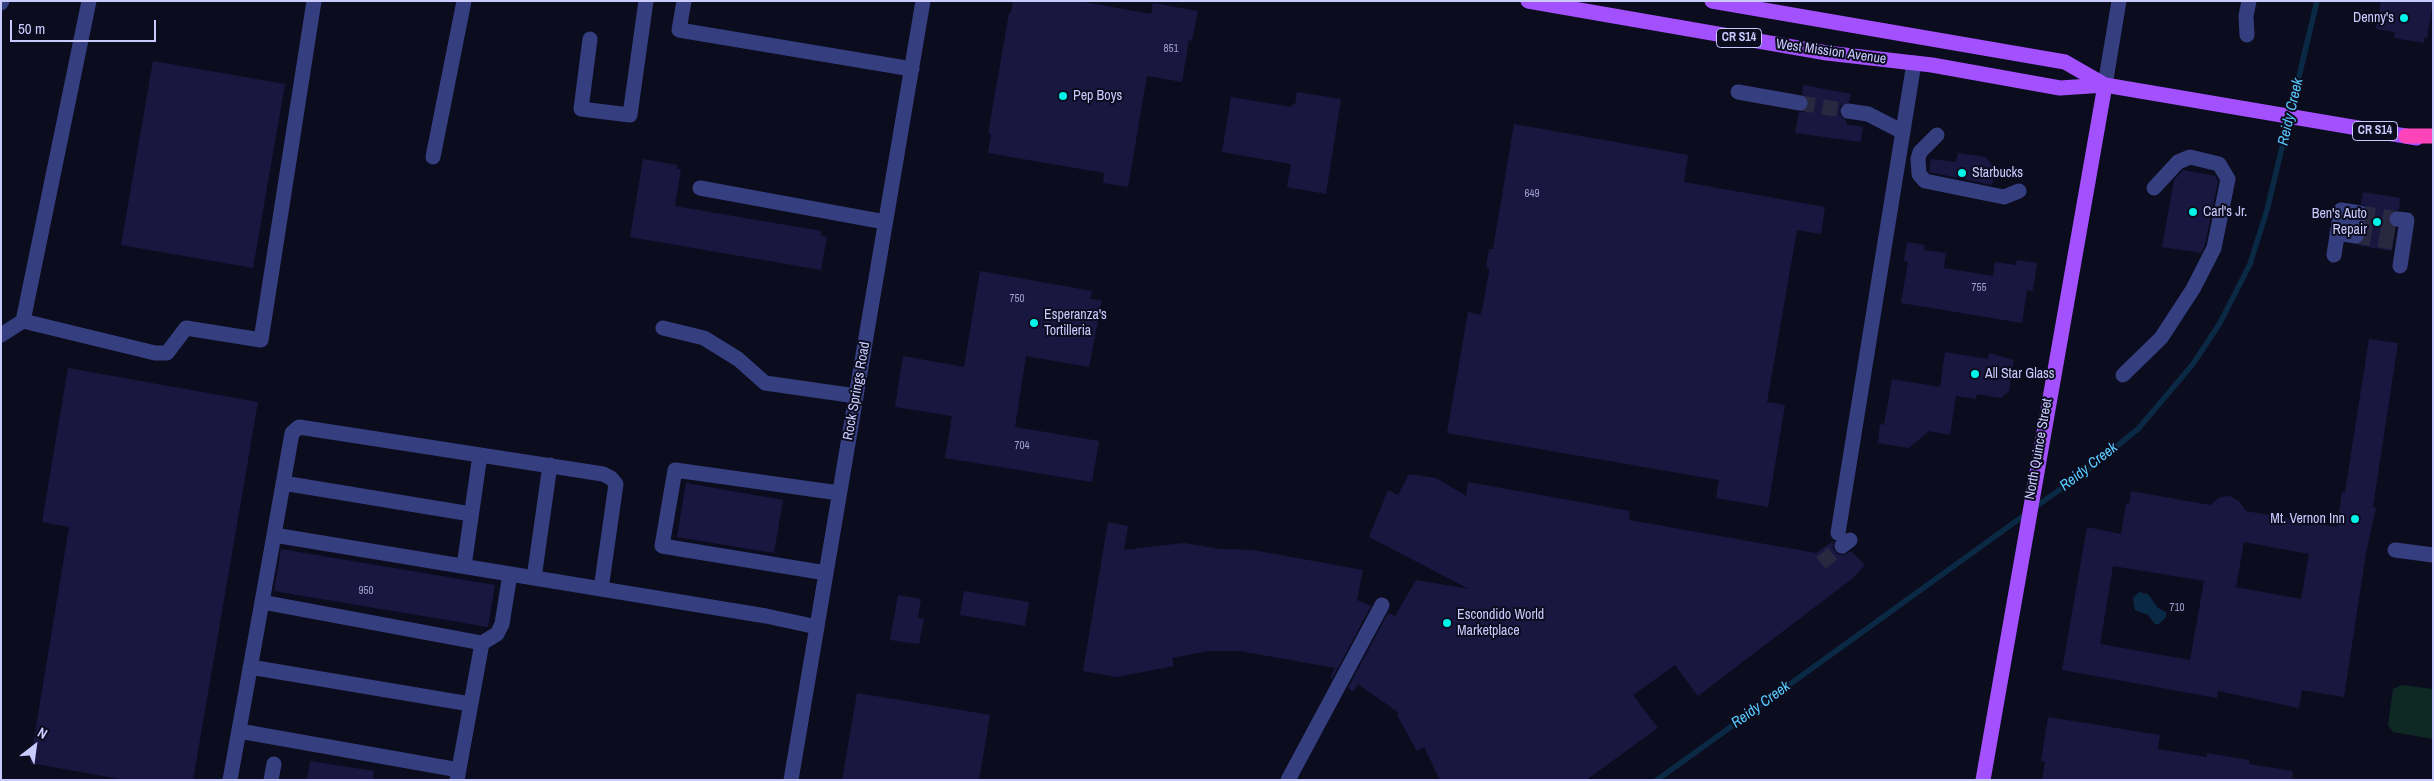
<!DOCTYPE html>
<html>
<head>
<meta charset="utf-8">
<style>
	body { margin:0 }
	#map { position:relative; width:2434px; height:781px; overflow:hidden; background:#0c0c1f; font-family:"Archivo Narrow",sans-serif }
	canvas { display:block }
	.frame { position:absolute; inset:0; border:2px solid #c9cbff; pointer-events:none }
	.north { position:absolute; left:10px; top:721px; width:50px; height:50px; -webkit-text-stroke:4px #0c0c1f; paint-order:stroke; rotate:30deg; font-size:14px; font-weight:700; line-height:20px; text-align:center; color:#c9cbff }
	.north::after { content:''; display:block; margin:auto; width:18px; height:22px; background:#c9cbff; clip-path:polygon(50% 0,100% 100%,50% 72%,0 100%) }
	.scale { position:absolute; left:10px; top:20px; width:146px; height:22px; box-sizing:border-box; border:2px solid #c9cbff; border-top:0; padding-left:6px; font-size:15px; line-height:18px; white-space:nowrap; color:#c9cbff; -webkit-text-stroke:4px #0c0c1f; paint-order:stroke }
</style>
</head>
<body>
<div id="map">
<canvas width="2434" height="781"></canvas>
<div class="frame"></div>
<div class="north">N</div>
<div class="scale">50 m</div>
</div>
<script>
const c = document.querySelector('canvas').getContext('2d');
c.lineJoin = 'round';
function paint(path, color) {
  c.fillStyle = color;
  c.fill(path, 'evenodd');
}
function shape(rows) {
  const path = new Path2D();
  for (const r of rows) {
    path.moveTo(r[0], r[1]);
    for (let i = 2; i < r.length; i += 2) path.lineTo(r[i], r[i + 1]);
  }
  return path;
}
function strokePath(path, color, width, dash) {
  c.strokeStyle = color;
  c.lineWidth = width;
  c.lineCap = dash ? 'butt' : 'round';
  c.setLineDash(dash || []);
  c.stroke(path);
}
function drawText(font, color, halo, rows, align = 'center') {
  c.font = font + ' "Archivo Narrow",sans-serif';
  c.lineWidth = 4;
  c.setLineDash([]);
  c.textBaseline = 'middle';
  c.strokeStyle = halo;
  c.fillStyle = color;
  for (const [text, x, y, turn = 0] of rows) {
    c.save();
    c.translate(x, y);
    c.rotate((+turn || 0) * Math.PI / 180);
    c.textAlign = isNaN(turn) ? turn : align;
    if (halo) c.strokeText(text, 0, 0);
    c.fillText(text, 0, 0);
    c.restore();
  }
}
paint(shape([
	[2402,685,2433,689,2433,739,2393,732,2388,725,2393,689]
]), '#0e2924');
paint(shape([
	[2139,592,2148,594,2158,608,2166,612,2166,617,2159,624,2155,624,2148,615,2135,610,2133,598]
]), '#0a2944');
strokePath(shape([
	[2034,508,2086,471,2138,429,2193,364,2220,323,2250,264,2267,210,2317,1],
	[1657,780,2026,514]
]), '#0a2944', 5.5);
paint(shape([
	[1013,1,1079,1,1151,14,1153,3,1198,11,1192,41,1189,40,1182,82,1147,76,1128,187,1103,183,1104,173,988,153,991,134,988,134,1009,13,1011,13],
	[2381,1,2433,1,2427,38,2424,38,2424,43,2394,38,2395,32,2376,29],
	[153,61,285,84,253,268,121,245],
	[1803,85,1851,94,1849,102,1840,106,1839,114,1846,120,1846,124,1863,127,1861,142,1795,133,1799,112,1804,112,1809,105,1809,99,1802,94],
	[1297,92,1341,99,1326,194,1287,187,1291,164,1222,152,1231,97,1292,107,1292,104,1295,105],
	[1514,124,1688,155,1684,182,1825,207,1821,234,1797,230,1767,402,1785,405,1768,507,1716,498,1719,480,1447,433,1468,312,1481,315,1489,272,1489,268,1486,267,1489,249,1493,249],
	[1958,153,1986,157,1995,169,1992,185,1929,172,1931,159,1956,162],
	[643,159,677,165,677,169,681,169,675,206,821,231,821,236,827,237,821,270,630,237],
	[2183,170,2215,176,2218,181,2205,245,2201,253,2162,247,2174,180],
	[2363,192,2400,198,2399,210,2393,211,2388,218,2389,223,2395,228,2392,251,2357,245,2363,242,2365,238,2364,232,2367,226,2366,220,2369,214,2366,206,2361,204],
	[1907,242,1925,245,1924,250,1946,253,1944,268,1993,276,1995,262,2016,265,2017,260,2037,263,2033,291,2027,290,2022,323,1901,303,1908,262,1904,261],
	[980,271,1092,291,1090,299,1102,300,1089,367,1026,356,1015,427,1099,441,1092,482,945,458,952,416,895,407,903,356,964,367],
	[2369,339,2398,343,2373,507,2376,508,2366,553,2344,697,2302,690,2299,708,2218,691,2217,698,2062,670,2087,527,2121,534,2126,504,2129,504,2131,491,2210,505,2220,497,2230,496,2239,501,2246,511,2337,527,2342,492,2345,492],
	[2244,542,2309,554,2301,599,2236,587],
	[2113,566,2204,581,2190,660,2100,644],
	[1945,352,1988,359,1989,353,2014,360,2009,391,2001,398,1977,394,1976,399,1956,396,1950,435,1929,431,1909,448,1878,443,1880,424,1884,425,1892,379,1940,387],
	[68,368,258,402,193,780,126,780,30,763,69,527,42,522],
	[1409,474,1436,478,1466,496,1468,482,1630,511,1629,520,1816,553,1833,541,1833,548,1838,554,1844,555,1851,551,1865,565,1853,578,1698,696,1675,665,1633,695,1658,728,1586,780,1440,780,1424,747,1417,751,1397,715,1399,713,1358,684,1353,692,1348,688,1388,613,1395,616,1416,580,1469,589,1369,537,1388,490,1398,495],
	[686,483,783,500,774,553,677,537],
	[1108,522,1128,526,1124,550,1184,543,1220,549,1253,550,1363,570,1357,600,1371,606,1332,679,1330,678,1335,668,1240,651,1208,651,1172,658,1174,666,1117,677,1083,671],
	[281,549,495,585,488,627,274,591],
	[964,591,1029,602,1025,626,960,615],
	[898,595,921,599,918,618,924,619,919,644,890,640],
	[857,693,990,715,979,780,842,780],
	[2048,717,2160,735,2158,749,2207,757,2207,753,2249,760,2249,764,2293,771,2292,780,2042,780,2045,762,2041,761],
	[310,761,374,771,373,780,307,780]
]), '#191740');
strokePath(shape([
	[1800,103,1848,111],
	[2360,213,2397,219],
	[2358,225,2395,231],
	[2356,236,2393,242],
	[1821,563,1842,546]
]), '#282941', 15, [15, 8]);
strokePath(shape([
	[684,1,679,30,912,69],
	[1,3,2,1],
	[2247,35,2246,16,2249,1],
	[590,39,581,109,630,115,646,1],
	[2105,85,2119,1],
	[1738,92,1800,103],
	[1848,111,1868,114,1903,132],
	[1937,135,1920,152,1918,159,1919,174,1925,181,2004,197,2019,191],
	[433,157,464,1],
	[700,188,885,222],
	[2397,219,2407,220,2400,266],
	[2339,222,2358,225],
	[2337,233,2356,236],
	[2334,255,2341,210,2360,213],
	[23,321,155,353,167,353,186,328,261,340,314,1],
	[663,328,704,338,738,359,765,383,856,396],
	[1,335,23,321,89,1],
	[2123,375,2161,338,2193,289,2214,248,2228,179,2219,164,2190,157,2178,162,2154,188],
	[283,483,471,514],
	[1838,533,1914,63],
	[274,535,292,433,299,427,603,474,611,478,616,484,601,589],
	[1842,546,1850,540],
	[2395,550,2433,555],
	[464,566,480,455],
	[826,573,662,546,675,470,839,493],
	[510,574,766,616,817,627],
	[534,578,550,465],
	[262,602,482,643],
	[250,667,470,704],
	[239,731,459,770],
	[230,780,274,535,510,574,502,624,497,634,482,643,457,780],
	[271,780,274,764],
	[791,780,923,1],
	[1288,780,1382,605]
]), '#353e7f', 15);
strokePath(shape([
	[1528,1,1827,53,1932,65,2060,88,2105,85,2417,138],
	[1712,1,2065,62,2105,85],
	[1983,780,2105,85]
]), '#a350ff', 15);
strokePath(shape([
	[2406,136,2433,136]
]), '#ff44ba', 15);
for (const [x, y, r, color] of [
	[2404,18,5,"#00f4e8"],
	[1063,96,5,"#00f4e8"],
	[1962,173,5,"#00f4e8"],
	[2193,212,5,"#00f4e8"],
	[2377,222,5,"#00f4e8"],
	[1034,323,5,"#00f4e8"],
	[1975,374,5,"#00f4e8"],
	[2355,519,5,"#00f4e8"],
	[1447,623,5,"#00f4e8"]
]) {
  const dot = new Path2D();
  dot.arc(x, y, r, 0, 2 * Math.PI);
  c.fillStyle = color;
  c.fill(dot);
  strokePath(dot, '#0c0c1f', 2);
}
drawText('11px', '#9d9ecf', null, [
	["851",1171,49],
	["649",1532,194],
	["755",1979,288],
	["750",1017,299],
	["704",1022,446],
	["950",366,591],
	["710",2177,608]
]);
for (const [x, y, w] of [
	[1739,38,45],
	[2375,131,45]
]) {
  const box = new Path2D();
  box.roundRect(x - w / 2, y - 9.5, w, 19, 4);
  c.fillStyle = '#0c0c1f';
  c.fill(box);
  strokePath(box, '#c9cbff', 1);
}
drawText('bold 12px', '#c9cbff', null, [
	["CR S14",1739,38],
	["CR S14",2375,131]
]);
drawText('14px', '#c9cbff', '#0c0c1f', [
	["Denny's",2394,18,"right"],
	["Pep Boys",1073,96],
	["Starbucks",1972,173],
	["Carl's Jr.",2203,212],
	["Ben's Auto",2367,214,"right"],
	["Repair",2367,230,"right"],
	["Esperanza's",1044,315],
	["Tortilleria",1044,331],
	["All Star Glass",1985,374],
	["Mt. Vernon Inn",2345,519,"right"],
	["Escondido World",1457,615],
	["Marketplace",1457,631]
], 'left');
drawText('14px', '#c9cbff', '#0c0c1f', [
	["West Mission Avenue",1831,52,8],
	["Rock Springs Road",857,391,-80],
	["North Quince Street",2039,449,-80]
]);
drawText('italic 15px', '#57cbff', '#0c0c1f', [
	["Reidy Creek",2291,112,-77],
	["Reidy Creek",2089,467,-38],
	["Reidy Creek",1761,705,-36]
]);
</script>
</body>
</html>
